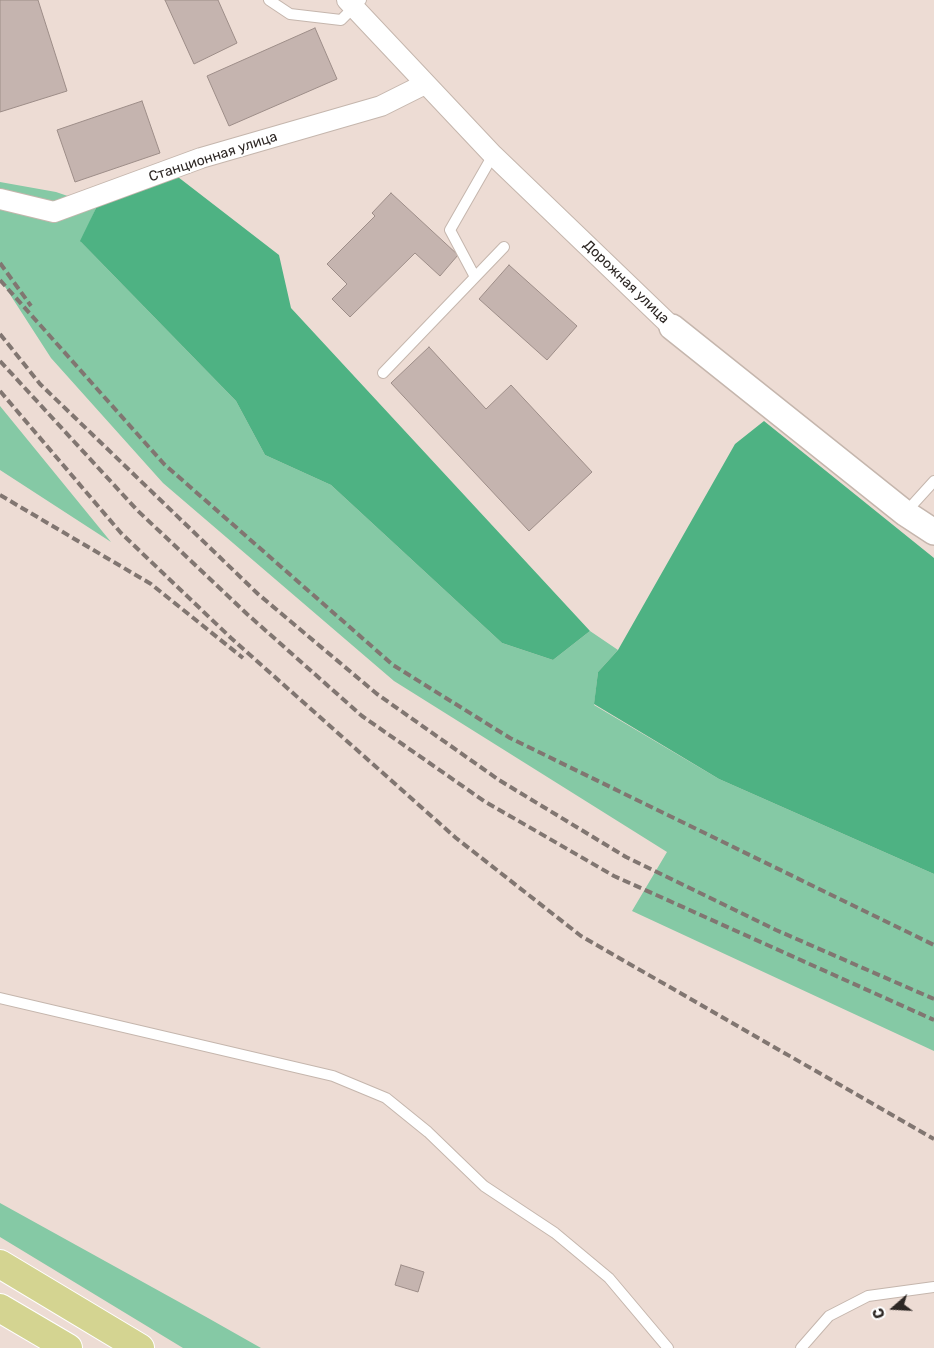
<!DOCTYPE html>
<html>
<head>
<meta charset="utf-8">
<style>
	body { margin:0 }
	#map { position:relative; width:934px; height:1348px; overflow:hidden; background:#eddcd4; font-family:Rubik,sans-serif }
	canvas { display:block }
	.north { position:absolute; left:869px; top:1283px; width:50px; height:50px; -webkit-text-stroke:4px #fff; paint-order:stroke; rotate:251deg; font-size:14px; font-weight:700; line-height:20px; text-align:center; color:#2d2724 }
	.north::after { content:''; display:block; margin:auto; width:18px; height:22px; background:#2d2724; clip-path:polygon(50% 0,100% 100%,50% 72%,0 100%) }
</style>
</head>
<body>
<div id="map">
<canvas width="934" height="1348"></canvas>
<div class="north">С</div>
</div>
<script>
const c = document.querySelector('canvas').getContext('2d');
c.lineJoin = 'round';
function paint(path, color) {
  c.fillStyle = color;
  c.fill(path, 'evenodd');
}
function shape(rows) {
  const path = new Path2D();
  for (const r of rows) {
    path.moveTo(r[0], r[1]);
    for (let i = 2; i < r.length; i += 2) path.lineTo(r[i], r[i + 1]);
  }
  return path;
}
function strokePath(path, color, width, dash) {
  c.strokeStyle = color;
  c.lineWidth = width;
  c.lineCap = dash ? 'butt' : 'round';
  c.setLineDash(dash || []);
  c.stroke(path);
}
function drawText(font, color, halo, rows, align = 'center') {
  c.font = font + ' Rubik,sans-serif';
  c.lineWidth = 4;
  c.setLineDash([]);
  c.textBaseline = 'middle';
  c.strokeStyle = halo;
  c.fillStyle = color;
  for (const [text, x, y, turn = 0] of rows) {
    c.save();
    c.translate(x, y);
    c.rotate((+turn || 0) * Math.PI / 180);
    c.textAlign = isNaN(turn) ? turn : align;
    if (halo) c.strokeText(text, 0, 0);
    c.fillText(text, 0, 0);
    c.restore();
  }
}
paint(shape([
	[0,182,56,192,97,206,81,242,236,401,265,455,331,485,502,643,553,660,590,631,618,650,598,672,594,705,719,779,934,874,934,1051,632,911,667,852,394,681,163,483,51,358,0,279],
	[0,406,111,542,0,470],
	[0,1203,208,1318,261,1348,183,1348,0,1237]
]), '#85c9a5');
paint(shape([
	[178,177,279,255,291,308,590,631,553,660,502,643,331,485,265,455,236,401,80,241,97,206],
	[764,421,934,558,934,874,719,779,594,704,598,672,618,650,735,444]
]), '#4eb283');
const building = shape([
	[0,0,38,0,67,91,0,112,0,0],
	[165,0,218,0,237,43,194,64,165,0],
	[315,28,337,79,229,126,207,76,315,28],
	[142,101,160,153,75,182,57,130,142,101],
	[391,193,458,255,440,276,415,253,350,317,332,299,347,284,327,264,375,216,372,213,391,193],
	[509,265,577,326,547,360,479,299,509,265],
	[429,347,486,409,511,385,592,472,529,531,391,383,429,347],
	[401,1265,424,1272,418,1292,395,1285,401,1265]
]);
paint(building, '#c5b4af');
strokePath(building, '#9d8d88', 1);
const service = shape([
	[269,0,290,14,341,20,361,0],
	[475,277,450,230,493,155],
	[383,373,504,247],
	[905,513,934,481],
	[0,998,333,1076,386,1098,428,1132,484,1186,555,1233,609,1278,668,1348],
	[801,1348,829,1316,868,1296,934,1287]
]);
const minor = shape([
	[347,0,493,155,672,327],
	[0,199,54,212,201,158,381,106,425,84]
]);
const tertiary = shape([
	[672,327,905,513,934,532]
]);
const primary = shape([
	[0,1264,140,1348],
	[0,1308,68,1348]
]);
strokePath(service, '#c5b6ad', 12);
strokePath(minor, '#c5b6ad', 22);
strokePath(tertiary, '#c5b6ad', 28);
strokePath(primary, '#fff', 30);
strokePath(service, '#fff', 10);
strokePath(minor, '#fff', 20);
strokePath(tertiary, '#fff', 25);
strokePath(primary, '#d4d491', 28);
strokePath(shape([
	[0,263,31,306],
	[0,280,164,464,393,665,510,738,934,945],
	[0,334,40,384,258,594,377,694,499,780,626,857,776,930,934,999],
	[0,361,137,510,247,614,362,716,484,801,614,876,934,1020],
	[0,391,121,533,231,638,456,838,581,936,934,1139],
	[0,495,151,584,243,658]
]), '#817671', 4, [8, 4]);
drawText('14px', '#2d2724', '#fff', [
	["Станционная улица",213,157,-18],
	["Дорожная улица",626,282,44]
]);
</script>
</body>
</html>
